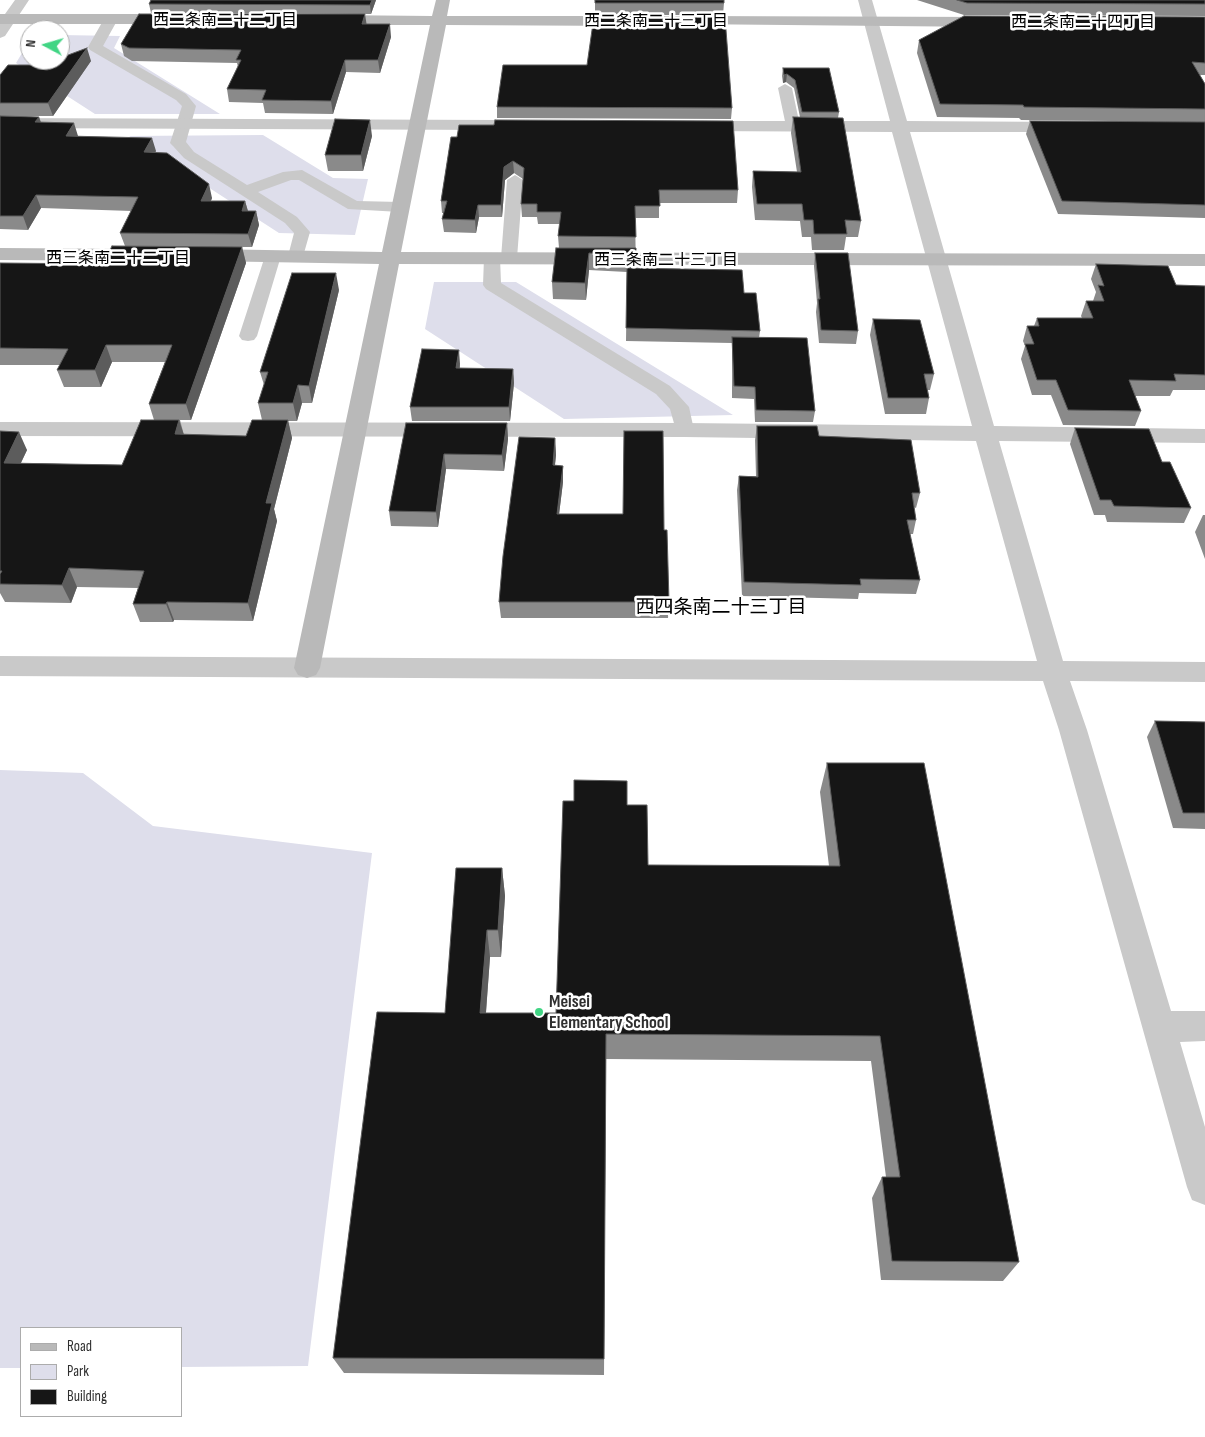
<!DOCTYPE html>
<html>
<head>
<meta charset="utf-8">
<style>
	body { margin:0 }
	#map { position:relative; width:1205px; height:1437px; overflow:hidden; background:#fff; font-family:"Sofia Sans Condensed",sans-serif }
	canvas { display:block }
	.legend { position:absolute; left:20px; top:1327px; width:162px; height:90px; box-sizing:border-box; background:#fff; border:1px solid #acacac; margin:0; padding:6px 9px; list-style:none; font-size:15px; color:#2f2f2f }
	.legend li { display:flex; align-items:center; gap:10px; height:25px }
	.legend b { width:25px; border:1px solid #acacac }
	.north { position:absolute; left:20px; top:20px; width:50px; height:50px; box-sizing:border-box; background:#fff; border:1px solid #acacac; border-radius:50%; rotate:276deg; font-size:14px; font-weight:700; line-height:20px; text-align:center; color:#2f2f2f }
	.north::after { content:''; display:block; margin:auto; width:18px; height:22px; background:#41d584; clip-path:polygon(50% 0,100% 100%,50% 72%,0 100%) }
</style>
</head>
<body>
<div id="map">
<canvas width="1205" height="1437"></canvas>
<ul class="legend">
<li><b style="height:6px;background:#b9b9b9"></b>Road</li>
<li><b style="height:14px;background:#dedeeb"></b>Park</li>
<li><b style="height:14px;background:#161616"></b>Building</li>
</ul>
<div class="north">N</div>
</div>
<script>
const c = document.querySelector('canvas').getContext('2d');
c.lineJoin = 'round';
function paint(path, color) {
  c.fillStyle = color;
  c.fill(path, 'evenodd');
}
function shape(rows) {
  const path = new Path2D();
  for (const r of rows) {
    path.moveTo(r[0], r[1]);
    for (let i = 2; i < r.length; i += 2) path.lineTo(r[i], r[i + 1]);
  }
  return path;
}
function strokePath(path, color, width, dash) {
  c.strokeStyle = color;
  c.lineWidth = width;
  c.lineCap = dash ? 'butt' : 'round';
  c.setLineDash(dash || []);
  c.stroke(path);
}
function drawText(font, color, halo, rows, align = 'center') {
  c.font = font + ' "Sofia Sans Condensed","Noto Sans JP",sans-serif';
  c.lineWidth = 5;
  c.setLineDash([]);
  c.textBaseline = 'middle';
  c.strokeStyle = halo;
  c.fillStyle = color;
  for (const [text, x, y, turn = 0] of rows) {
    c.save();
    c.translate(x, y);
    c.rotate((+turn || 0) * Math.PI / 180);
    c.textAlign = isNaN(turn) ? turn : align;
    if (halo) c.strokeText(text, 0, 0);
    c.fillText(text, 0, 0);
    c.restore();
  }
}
paint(shape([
	[60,35,120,36,114,48,220,114,95,114,16,63,30,40,30,60,60,60],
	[263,135,333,178,368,179,355,235,279,233,129,136],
	[434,282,516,282,733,415,564,419,425,329],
	[0,770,83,773,153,826,372,853,308,1366,181,1367,181,1328,21,1328,21,1368,0,1368]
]), '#dedeeb');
paint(shape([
	[111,15,118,19,103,46,186,94,196,106,186,142,194,152,247,185,283,172,302,170,357,201,400,202,408,207,400,212,348,209,299,180,291,180,258,192,297,217,310,232,302,260,290,260,288,256,294,233,285,223,184,158,173,146,170,143,182,106,176,100,90,50,88,47,104,19,111,15],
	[785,84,792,88,800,126,793,130,786,126,778,88,785,84],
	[515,175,523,180,517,258,515,262,509,263,503,262,501,258,507,180,515,175],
	[273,251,279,252,281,256,257,336,254,340,248,341,242,340,239,336,265,256,267,252,273,251],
	[492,253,498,254,500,258,501,283,670,386,689,407,694,430,691,434,684,436,677,434,670,409,656,394,486,289,483,285,484,258,486,254,492,253]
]), '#c9c9c9');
paint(shape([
	[15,0,29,0,5,36,0,38,0,21,15,0],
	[858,0,872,0,907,121,1066,122,1072,123,1075,127,1072,131,1066,132,910,132,994,426,1205,429,1205,443,999,441,1063,661,1205,662,1205,682,1070,681,1087,730,1171,1011,1205,1011,1205,1041,1180,1042,1205,1127,1205,1205,1192,1200,1187,1187,1059,730,1043,681,0,676,0,656,1037,661,976,441,684,437,0,436,0,422,684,423,972,426,892,132,696,131,690,130,687,126,690,122,696,121,890,121,858,0],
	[0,118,496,120,502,121,505,125,502,129,496,130,0,128,0,118]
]), '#c9c9c9');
paint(shape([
	[436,0,450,0,447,16,631,16,639,21,631,26,446,25,401,252,1205,254,1205,266,399,264,320,668,316,675,307,678,298,675,294,668,379,264,207,261,200,259,197,255,200,251,207,249,382,252,430,25,329,25,321,20,329,15,432,16,436,0],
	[0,14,174,14,182,19,174,24,0,24,0,14],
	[689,16,991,17,999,22,991,27,684,24,681,21,689,16],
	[0,248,144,249,151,251,154,255,151,259,144,261,0,260,0,248]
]), '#b9b9b9');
paint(shape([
	[376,0,371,14,151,13,149,4],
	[595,0,724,3,723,15,595,15],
	[917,0,1205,0,1205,16,964,15],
	[1205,17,1205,75,1200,75,1205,84,1205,122,1021,120,1019,118,937,117,917,53,919,40],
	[366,24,391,37,380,73,346,72,333,114,265,113,263,103,229,102,227,89,238,67,237,63,132,61,124,56,121,44],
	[91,61,53,116,0,116,0,75,42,65],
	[783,68,839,112,838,118,861,221,858,237,846,237,844,250,812,250,811,237,802,237,800,221,755,220,752,187,753,171,797,172,791,133,793,117,800,117,794,88,786,82,783,83,782,76],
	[497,107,732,108,731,119,497,118],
	[0,116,39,117,41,122,78,136,156,151,155,152,212,198,211,201,245,201,248,211,256,211,259,225,252,247,242,247,246,263,191,420,180,420,184,435,246,436,262,420,258,403,264,385,260,372,339,290,312,403,302,403,297,421,288,421,292,438,274,509,277,521,253,621,174,620,173,622,140,622,133,604,138,588,77,587,71,603,5,602,0,593,0,431,27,450,21,463,122,465,154,420,149,404,165,362,112,362,101,387,64,387,57,370,60,365,0,365,0,263,103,264,125,246,120,233,132,211,41,208,28,230,0,229],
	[1030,121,1205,122,1205,218,1058,214,1026,134],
	[372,136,363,171,328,171,325,155],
	[451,137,738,190,737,203,659,203,659,218,635,218,636,268,744,293,760,331,759,338,815,411,813,422,755,422,754,399,732,398,732,343,626,341,627,272,589,270,586,300,553,299,552,282,559,248,558,236,560,224,538,224,537,217,522,217,521,204,523,179,514,173,505,180,502,217,479,217,476,233,444,232,442,219,444,213,442,213,441,201],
	[815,253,858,331,856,344,819,343,816,312,817,303,814,266],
	[1096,264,1176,285,1205,286,1205,390,1173,390,1170,396,1135,396,1141,411,1135,426,1063,425,1051,395,1032,395,1021,359,1025,346,1023,341,1027,326,1034,326,1037,318,1082,318,1081,316,1086,301,1093,301,1096,292,1091,279],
	[873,319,934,374,930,390,928,390,929,398,926,414,885,414,870,335],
	[460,364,460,368,513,369,514,383,510,421,412,421,410,407],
	[406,423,507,423,508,439,504,471,446,469,438,527,391,526,389,511],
	[757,426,819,436,920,493,916,508,914,507,916,520,913,534,910,534,920,580,916,594,859,593,858,599,742,596,737,490,739,476,756,476,755,440],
	[1075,428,1162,462,1191,508,1184,523,1107,522,1105,515,1094,515,1070,444],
	[555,438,556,455,555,465,563,466,563,482,559,514,664,530,669,602,668,618,501,618,499,602],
	[1203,515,1205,515,1205,559,1195,532],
	[1155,721,1205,722,1205,829,1173,828,1147,737],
	[827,763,1019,1262,1003,1281,881,1280,872,1198,882,1177,886,1177,871,1061,606,1059,604,1375,344,1373,333,1358,445,1013,502,868,505,896,501,957,490,957,486,1013,556,1013,627,805,648,865,829,866,820,792]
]), '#8a8a8a');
paint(shape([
	[372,0,376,0,371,14,370,5],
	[365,14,367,27,362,24],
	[390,24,391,37,380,73,378,60],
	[87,48,91,61,53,116,48,103],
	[345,60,346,72,333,114,331,101],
	[787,74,786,82,783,83,784,75],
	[39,117,43,130,35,122],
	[370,120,372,136,363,171,361,155],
	[74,123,78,136,66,136],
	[152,138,156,151,148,165,144,152],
	[513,161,514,173,505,180,502,217,501,205,504,167],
	[209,184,212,198,205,214,201,201],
	[36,195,41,208,28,230,23,216],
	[245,201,249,215,242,211],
	[478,205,479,217,476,233,475,220],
	[256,211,259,225,252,247,248,234],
	[242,247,246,263,191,420,186,404],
	[589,253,589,270,586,300,585,283],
	[336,273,339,290,312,403,309,386],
	[106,345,112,362,101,387,95,370],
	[459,350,460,364,457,382,456,368],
	[513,369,514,383,510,421,509,407],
	[298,385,302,403,297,421,293,403],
	[179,420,185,438,175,434],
	[288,420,292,438,274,509,277,521,253,621,248,603,266,503],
	[507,423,508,439,504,471,502,455],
	[19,432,27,450,12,481,4,463],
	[555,438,556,455,553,482,553,465],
	[444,454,446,469,438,527,436,512],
	[563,466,563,482,557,531,557,514],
	[69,568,77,587,71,603,62,585],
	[167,602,174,620,173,622,166,604],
	[502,868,505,896,501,957,498,930],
	[487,930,490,957,484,1038,480,1013]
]), '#5c5c5c');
const building = shape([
	[151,0,372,0,370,5,149,4,151,0],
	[595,0,724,0,724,3,595,3,595,0],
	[957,0,1205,0,1205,4,967,3,957,0],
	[139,14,365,14,362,24,390,24,378,60,345,60,331,101,262,100,266,90,227,89,241,60,236,60,241,50,129,48,121,44,139,14],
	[594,16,725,17,732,108,497,107,503,65,587,65,594,16],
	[964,16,1205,17,1205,63,1192,62,1205,84,1205,109,1024,107,1023,105,940,104,919,40,964,16],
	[87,48,48,103,0,103,0,75,8,65,42,65,55,60,60,60,60,58,87,48],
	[783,68,829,68,839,112,802,112,795,80,787,74,784,75,783,68],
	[0,116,39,117,35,122,74,123,66,136,152,138,144,152,167,153,209,184,201,201,245,201,242,211,256,211,248,234,120,233,138,197,36,195,23,216,0,216,0,116],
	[793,117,843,118,861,221,845,220,847,234,814,234,813,220,804,220,802,204,757,204,753,171,801,172,793,117],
	[335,119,370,120,361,155,325,155,335,119],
	[495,120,733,121,738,190,659,190,660,206,635,206,636,237,558,236,561,212,537,212,537,204,521,204,524,168,513,161,504,167,501,205,478,205,475,220,442,219,447,201,441,201,451,137,457,137,459,125,494,125,495,120],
	[1030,121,1205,122,1205,205,1062,201,1030,121],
	[112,246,242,247,186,404,149,404,172,345,106,345,95,370,57,370,68,349,0,348,0,263,103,264,112,246],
	[556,248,636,248,636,256,589,253,585,283,552,282,556,248],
	[815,253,848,253,858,331,821,330,818,299,820,299,815,253],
	[1096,264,1168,266,1176,285,1205,286,1205,375,1174,374,1176,381,1129,380,1141,411,1068,410,1056,380,1037,380,1025,344,1034,344,1027,326,1039,326,1037,318,1093,318,1086,301,1104,301,1098,285,1104,286,1096,264],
	[627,268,742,270,744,293,756,293,760,331,626,328,627,268],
	[292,273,336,273,309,386,298,385,293,403,258,403,268,372,260,372,292,273],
	[873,319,920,320,934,374,924,374,929,398,888,398,873,319],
	[732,337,807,338,815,411,756,410,755,387,734,386,732,337],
	[422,349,459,350,456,368,513,369,509,407,410,407,422,349],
	[141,420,179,420,175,434,246,436,252,420,288,420,266,503,272,503,248,603,167,602,166,604,133,604,144,571,69,568,62,585,0,584,0,574,2,571,0,571,0,431,19,432,4,463,122,465,141,420],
	[406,423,507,423,502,455,444,454,436,512,389,511,406,423],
	[757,426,817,426,819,436,911,440,920,493,912,493,916,520,907,520,920,580,860,579,861,585,744,582,739,476,758,477,757,426],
	[1075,428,1149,429,1162,462,1170,462,1191,508,1114,506,1111,500,1100,500,1075,428],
	[624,431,663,431,664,530,667,530,669,602,499,602,503,556,519,437,555,438,553,465,563,466,557,514,623,514,624,431],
	[1155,721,1205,722,1205,813,1183,813,1155,721],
	[827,763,924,763,1019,1262,892,1261,882,1177,900,1177,880,1036,606,1034,604,1359,333,1358,377,1012,445,1013,456,868,502,868,498,930,487,930,480,1013,556,1013,563,801,574,801,574,780,627,781,627,805,647,805,648,865,840,866,827,763]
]);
paint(building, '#161616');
strokePath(building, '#5c5c5c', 1);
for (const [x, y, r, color] of [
	[539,1012,5,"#41d584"]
]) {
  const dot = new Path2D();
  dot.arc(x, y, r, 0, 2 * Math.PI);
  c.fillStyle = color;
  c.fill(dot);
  strokePath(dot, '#fff', 2);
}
drawText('16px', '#000', '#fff', [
	["西二条南二十二丁目",225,21],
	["西二条南二十三丁目",656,22],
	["西二条南二十四丁目",1083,23],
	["西三条南二十二丁目",118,259],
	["西三条南二十三丁目",666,261]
]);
drawText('bold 18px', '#2f2f2f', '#fff', [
	["Meisei",549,1002],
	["Elementary School",549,1023]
], 'left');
drawText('19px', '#000', '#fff', [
	["西四条南二十三丁目",721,608]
]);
</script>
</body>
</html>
